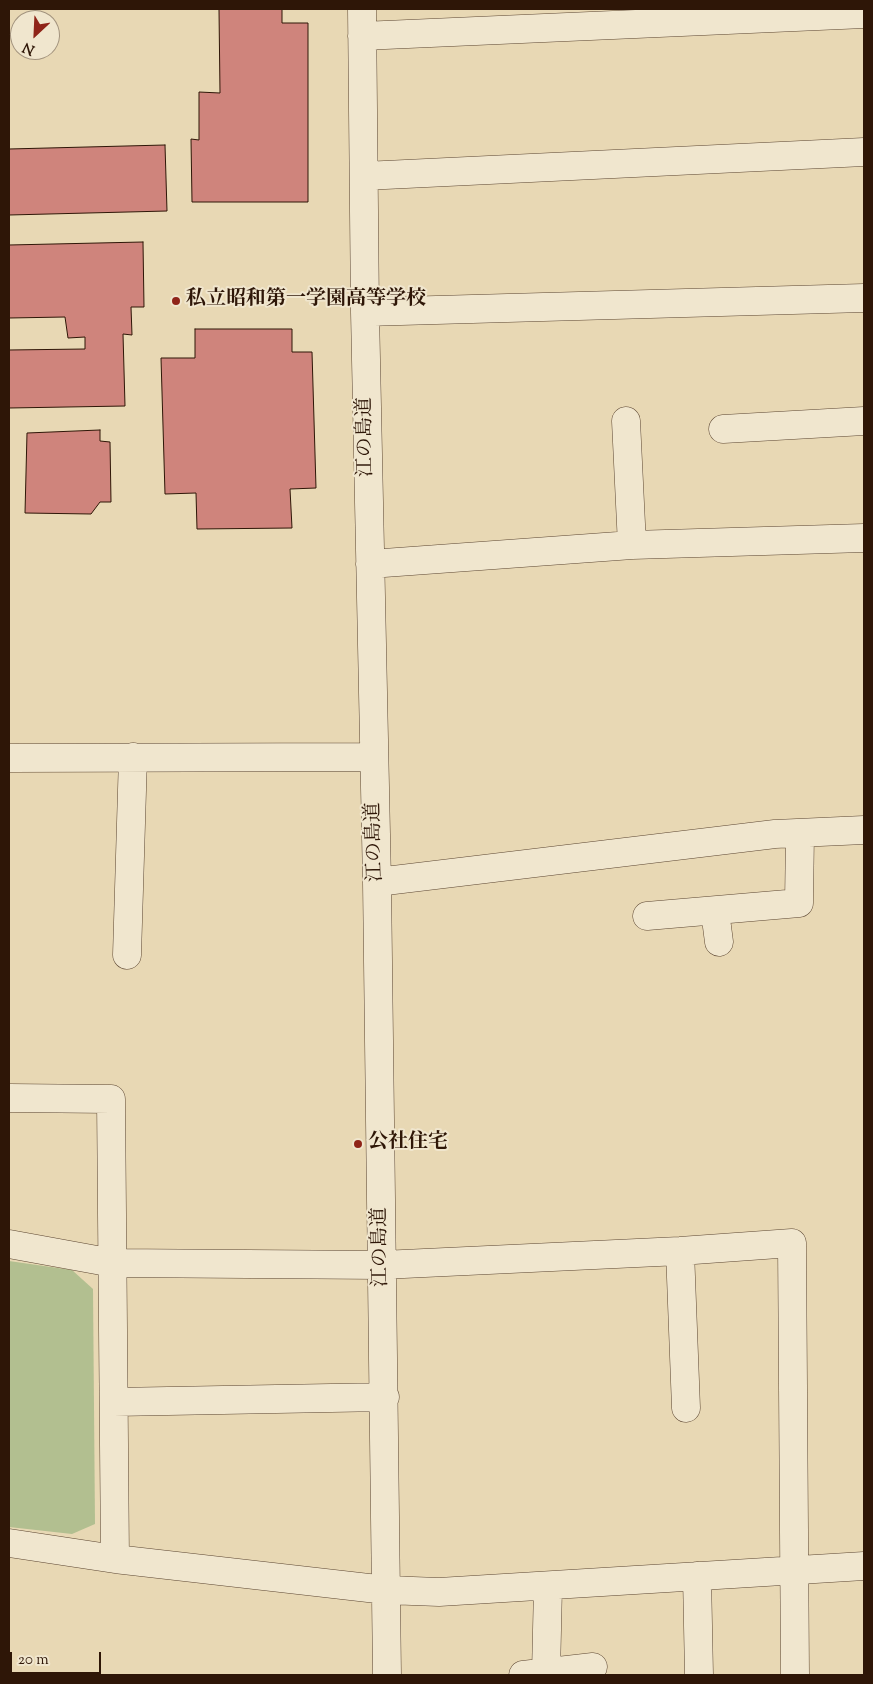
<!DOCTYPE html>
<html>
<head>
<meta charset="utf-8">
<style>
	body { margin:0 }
	#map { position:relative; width:873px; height:1684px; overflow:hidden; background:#e8d8b4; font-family:"Sorts Mill Goudy",serif }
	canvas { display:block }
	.frame { position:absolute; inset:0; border:10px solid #2e1607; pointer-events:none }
	.north { position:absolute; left:10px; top:10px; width:50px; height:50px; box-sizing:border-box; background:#f0e6ce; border:1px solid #a2937e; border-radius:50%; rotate:205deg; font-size:14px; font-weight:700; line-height:20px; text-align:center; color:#2e1607 }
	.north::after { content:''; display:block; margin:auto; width:18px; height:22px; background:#8f2418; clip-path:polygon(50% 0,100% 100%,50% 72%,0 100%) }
	.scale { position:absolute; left:10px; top:1652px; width:91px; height:22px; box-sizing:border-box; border:2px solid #2e1607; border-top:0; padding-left:6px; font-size:15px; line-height:18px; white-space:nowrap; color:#2e1607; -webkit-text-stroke:4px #f0e6ce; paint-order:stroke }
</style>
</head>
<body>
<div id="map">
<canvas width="873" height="1684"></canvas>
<div class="frame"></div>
<div class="north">N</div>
<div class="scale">20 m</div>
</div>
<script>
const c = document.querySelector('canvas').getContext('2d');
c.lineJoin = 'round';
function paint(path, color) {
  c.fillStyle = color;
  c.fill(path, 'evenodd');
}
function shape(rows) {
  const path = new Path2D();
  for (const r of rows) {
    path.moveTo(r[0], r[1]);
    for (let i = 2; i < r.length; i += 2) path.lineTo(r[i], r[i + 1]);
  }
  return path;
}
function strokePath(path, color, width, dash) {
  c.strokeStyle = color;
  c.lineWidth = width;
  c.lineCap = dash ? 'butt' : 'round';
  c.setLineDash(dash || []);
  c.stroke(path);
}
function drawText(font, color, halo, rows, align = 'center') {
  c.font = font + ' "Sorts Mill Goudy","Noto Serif JP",serif';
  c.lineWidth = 4;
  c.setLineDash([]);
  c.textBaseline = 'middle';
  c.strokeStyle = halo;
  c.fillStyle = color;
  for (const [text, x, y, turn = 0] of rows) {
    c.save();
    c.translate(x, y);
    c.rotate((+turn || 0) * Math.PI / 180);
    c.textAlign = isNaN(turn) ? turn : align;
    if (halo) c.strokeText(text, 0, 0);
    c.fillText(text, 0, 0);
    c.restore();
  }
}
paint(shape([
	[9,1261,72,1270,93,1289,95,1524,72,1534,9,1527]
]), '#b2bf90');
const building = shape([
	[219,9,282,9,282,23,308,23,308,202,192,202,191,139,199,140,199,92,220,93,219,9],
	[165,145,167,211,9,215,9,149,165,145],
	[143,242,144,307,131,307,132,335,123,334,125,406,9,408,9,350,85,349,85,337,68,338,65,317,9,318,9,245,143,242],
	[195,329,292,329,292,352,312,352,316,488,290,489,292,528,197,529,196,493,165,494,161,358,195,358,195,329],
	[100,430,100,441,110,442,111,502,100,502,91,514,25,513,27,433,100,430]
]);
paint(building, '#cf847c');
strokePath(building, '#2e1607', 1);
const minor = shape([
	[362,9,365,312,377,882,387,1675],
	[362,36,864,14],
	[364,176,864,152],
	[365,312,864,298],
	[626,421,632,545],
	[723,429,864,421],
	[370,564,632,545,864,538],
	[9,758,373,757],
	[377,882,775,834,864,830],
	[715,911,719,942],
	[647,916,799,903,800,833],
	[127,955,133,757],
	[9,1098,111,1099,115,1559],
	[9,1244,113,1263,382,1265,680,1251,792,1243,795,1675],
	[680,1251,686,1408],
	[114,1402,385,1397],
	[9,1543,115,1559,386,1590,439,1592,864,1566],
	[697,1576,699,1675],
	[546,1673,548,1587],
	[523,1675,593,1667]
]);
strokePath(minor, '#5c4632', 29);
strokePath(minor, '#f0e6ce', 28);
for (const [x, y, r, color] of [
	[176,301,5,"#8f2418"],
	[358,1144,5,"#8f2418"]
]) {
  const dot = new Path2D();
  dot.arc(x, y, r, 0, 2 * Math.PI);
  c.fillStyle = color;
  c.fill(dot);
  strokePath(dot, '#f0e6ce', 2);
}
drawText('bold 20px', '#2e1607', '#f0e6ce', [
	["私立昭和第一学園高等学校",186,301],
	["公社住宅",368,1144]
], 'left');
drawText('20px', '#2e1607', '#f0e6ce', [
	["江の島道",367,437,-91],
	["江の島道",376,842,-92],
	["江の島道",382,1247,-91]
]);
</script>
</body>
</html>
